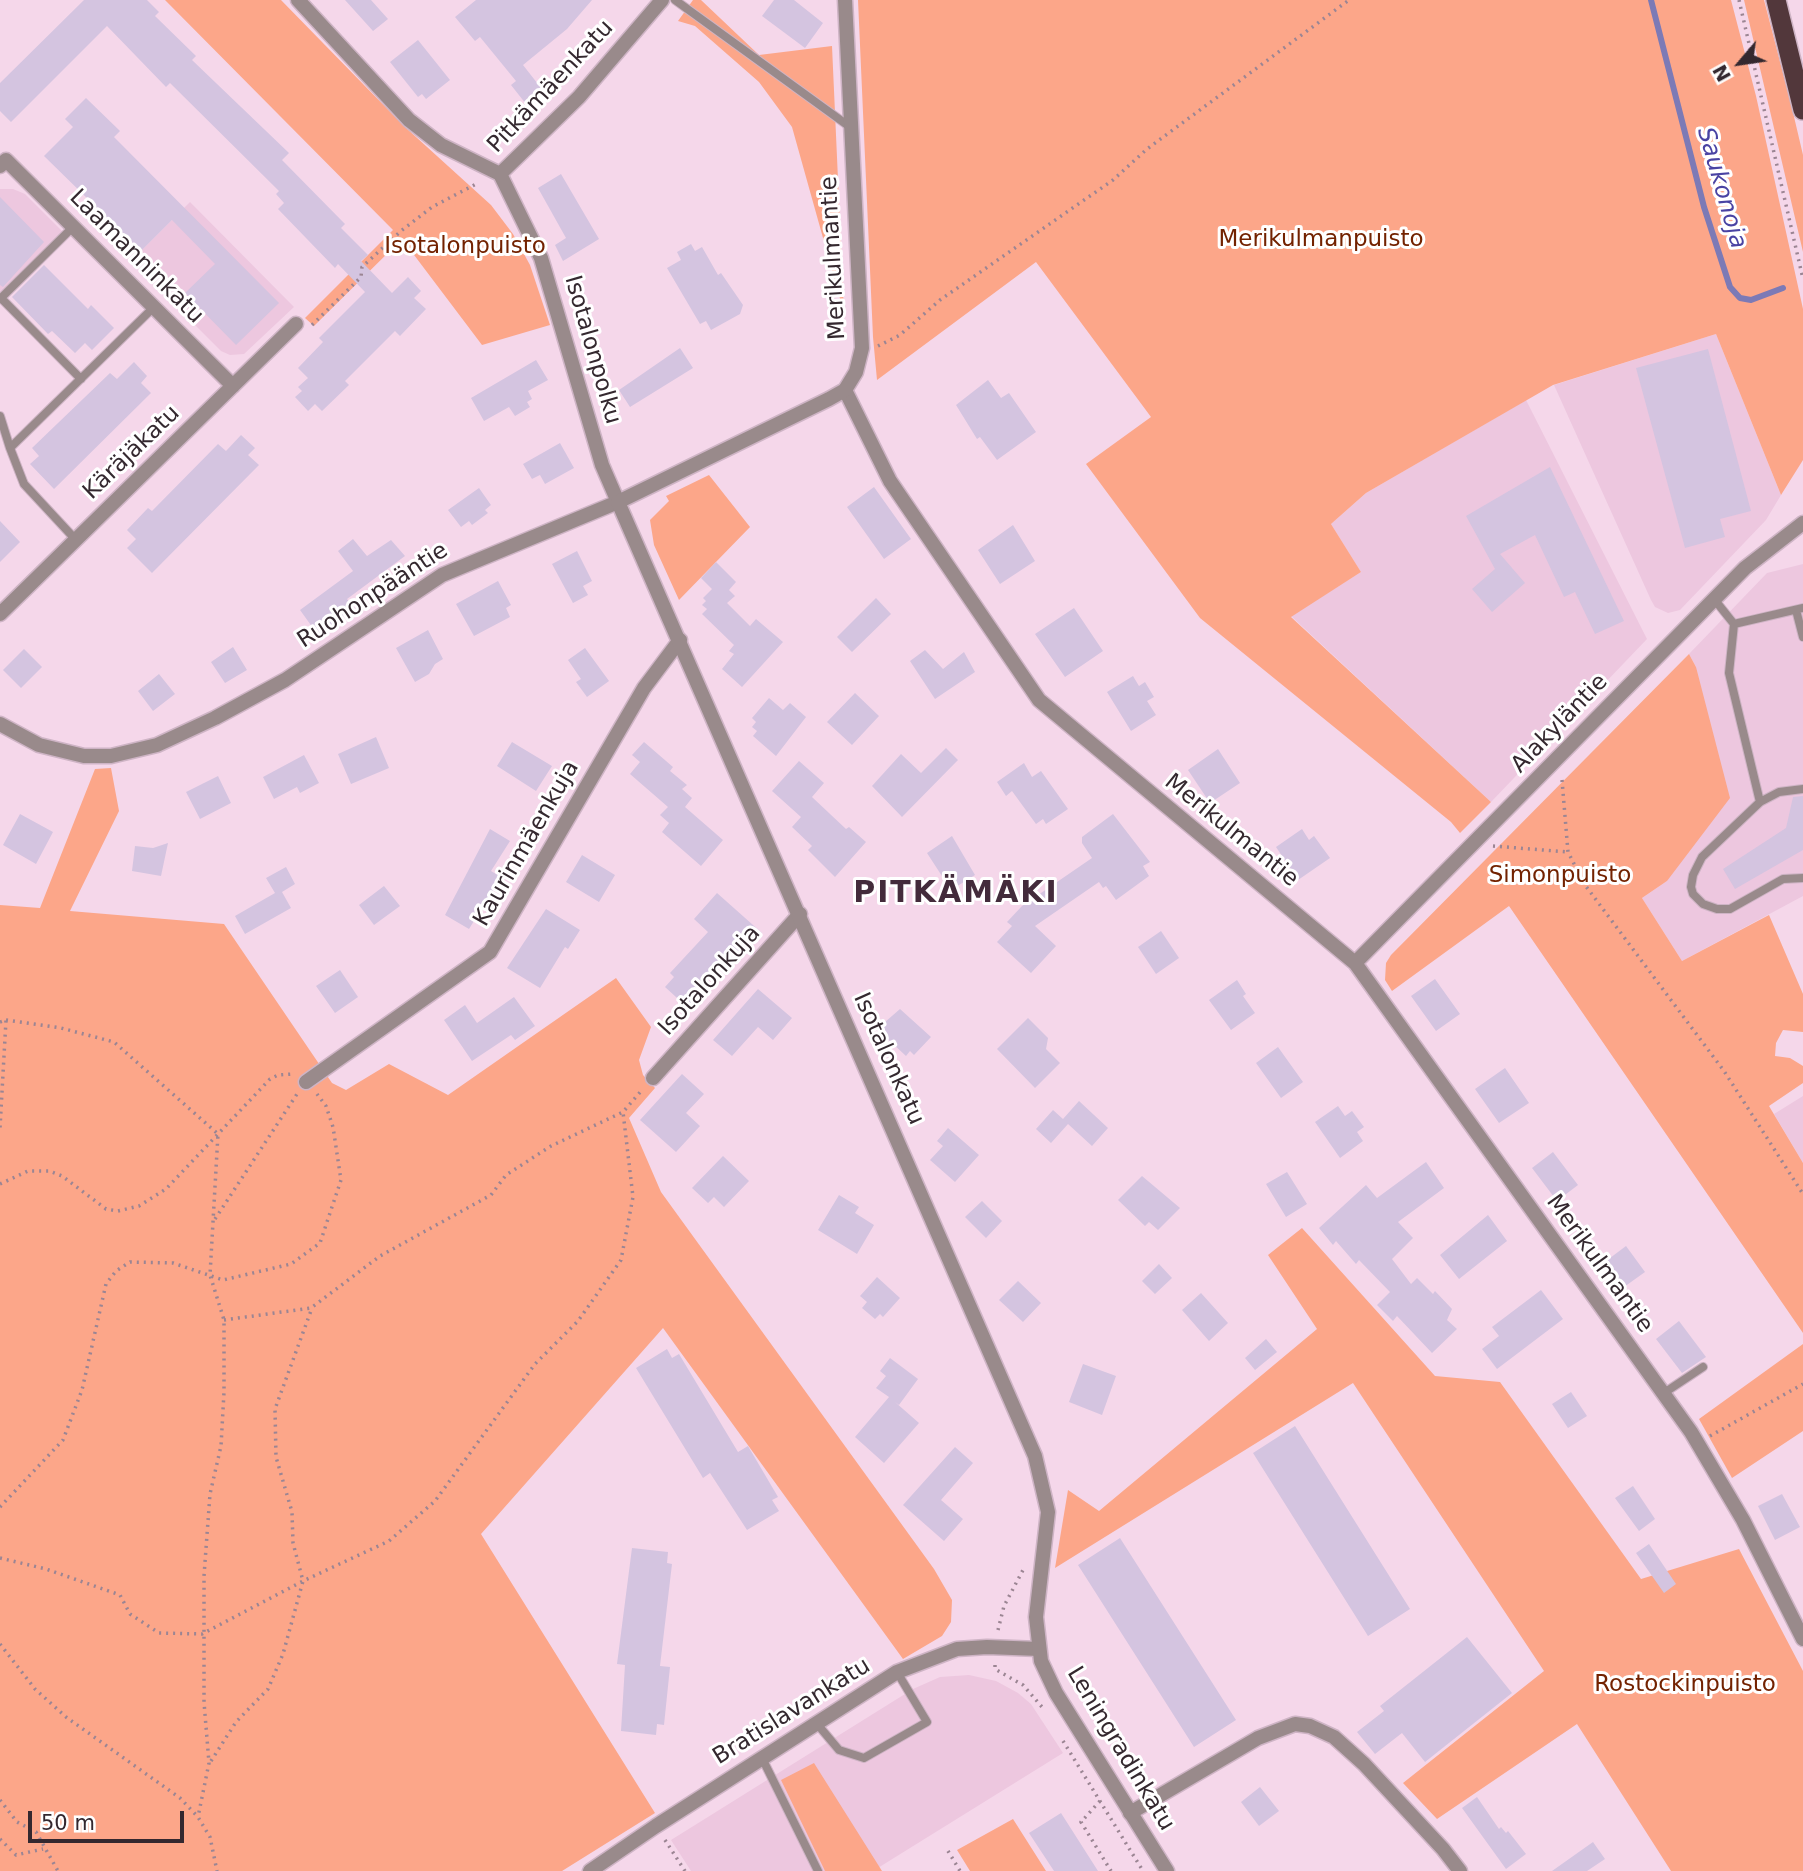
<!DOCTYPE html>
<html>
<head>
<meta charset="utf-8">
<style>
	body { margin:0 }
	#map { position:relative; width:1803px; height:1871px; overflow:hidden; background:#f5d7ea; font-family:"DejaVu Sans",sans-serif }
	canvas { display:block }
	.north { position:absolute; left:1705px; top:28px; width:70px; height:70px; -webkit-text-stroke:5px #fff; paint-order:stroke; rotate:241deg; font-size:19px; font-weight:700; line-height:28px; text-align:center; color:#34282f }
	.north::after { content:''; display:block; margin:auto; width:24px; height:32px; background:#34282f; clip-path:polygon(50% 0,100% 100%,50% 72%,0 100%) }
	.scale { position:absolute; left:28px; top:1811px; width:156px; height:32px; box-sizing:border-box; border:4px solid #34282f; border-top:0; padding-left:9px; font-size:21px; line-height:24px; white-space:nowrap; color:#34282f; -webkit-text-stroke:5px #fff; paint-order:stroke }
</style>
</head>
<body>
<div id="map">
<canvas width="1803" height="1871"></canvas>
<div class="north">N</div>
<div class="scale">50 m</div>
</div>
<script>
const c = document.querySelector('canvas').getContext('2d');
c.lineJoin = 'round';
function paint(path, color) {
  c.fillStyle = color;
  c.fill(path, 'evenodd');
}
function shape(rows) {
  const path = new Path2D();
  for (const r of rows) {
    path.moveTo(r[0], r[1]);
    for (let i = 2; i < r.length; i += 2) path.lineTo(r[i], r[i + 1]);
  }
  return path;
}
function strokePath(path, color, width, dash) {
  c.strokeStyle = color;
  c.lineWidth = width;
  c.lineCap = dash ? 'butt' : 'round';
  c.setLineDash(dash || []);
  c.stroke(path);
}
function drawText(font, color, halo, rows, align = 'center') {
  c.font = font + ' "DejaVu Sans",sans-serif';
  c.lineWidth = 6;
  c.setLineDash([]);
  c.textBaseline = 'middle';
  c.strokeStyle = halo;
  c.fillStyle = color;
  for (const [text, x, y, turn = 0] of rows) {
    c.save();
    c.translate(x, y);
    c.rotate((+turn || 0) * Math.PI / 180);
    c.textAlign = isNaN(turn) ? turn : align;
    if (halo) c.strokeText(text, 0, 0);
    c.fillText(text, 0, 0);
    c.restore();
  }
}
paint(shape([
	[0,189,13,189,25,194,66,235,0,301],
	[190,202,294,307,244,354,230,355,221,351,131,261],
	[1716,334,1781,495,1766,520,1680,610,1668,613,1655,607,1651,600,1554,385],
	[1526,400,1647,639,1491,802,1291,616,1361,572,1331,524,1366,493],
	[1803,564,1803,896,1682,961,1642,898,1667,881,1696,667,1689,654,1767,573],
	[1803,1096,1803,1163,1774,1114],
	[969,1675,996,1681,1018,1693,1031,1704,1063,1753,873,1871,691,1871,671,1840,913,1689,940,1677]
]), '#edc7df');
paint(shape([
	[165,0,281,0,405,127,491,205,513,234,530,265,550,325,482,345,402,239,314,326,305,318,393,230],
	[693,0,701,0,759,55,832,46,844,313,792,127,759,82,695,26,678,21],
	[858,0,1731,0,1756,96,1803,309,1803,460,1781,495,1716,334,1553,385,1366,493,1331,524,1361,572,1291,617,1491,802,1460,833,1451,822,1200,618,1086,464,1151,417,1036,262,877,380,873,337],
	[1744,0,1764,0,1791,104,1803,155,1803,252],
	[709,475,750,527,679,600,654,545,650,520,669,501,666,496],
	[1689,654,1696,667,1730,798,1667,881,1642,898,1682,961,1769,915,1803,994,1803,1032,1783,1030,1776,1043,1775,1056,1790,1058,1803,1066,1803,1083,1769,1106,1803,1163,1803,1333,1509,906,1392,991,1385,980,1386,963,1391,955],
	[111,768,119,811,70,911,224,924,332,1083,346,1090,389,1064,448,1095,616,978,651,1027,639,1060,643,1075,655,1088,629,1118,661,1192,934,1569,952,1600,951,1622,942,1636,903,1659,663,1328,481,1534,655,1813,562,1871,0,1871,0,905,40,908,95,769],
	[1302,1228,1435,1376,1500,1382,1641,1579,1739,1549,1803,1671,1803,1871,1671,1871,1577,1724,1437,1819,1403,1783,1544,1671,1353,1383,1055,1568,1068,1490,1099,1511,1317,1329,1268,1255],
	[1803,1344,1803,1431,1732,1478,1699,1419],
	[814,1763,882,1871,825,1871,781,1780],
	[1013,1819,1046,1871,970,1871,957,1850]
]), '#fca689');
strokePath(shape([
	[1651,0,1704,207,1730,287,1740,298,1751,300,1783,288]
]), '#7c7ab6', 6);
paint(shape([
	[84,0,147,0,159,12,155,16,196,56,192,60,289,153,282,160,345,224,341,228,368,255,361,261,392,293,408,277,421,291,414,298,426,309,400,336,395,331,345,381,349,385,322,411,315,404,308,411,295,397,302,391,298,387,308,378,298,368,323,342,319,338,365,292,338,264,335,268,278,209,284,203,276,194,279,191,170,83,166,87,107,26,11,122,0,111,0,83],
	[345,0,371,0,388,19,373,31],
	[476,0,592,0,567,29,523,65,545,93,534,102,531,99,526,104,511,85,516,81,480,37,475,41,455,17],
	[774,0,794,0,823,23,805,48,762,16],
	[418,40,450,80,426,99,422,94,418,97,390,62],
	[86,98,120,131,114,137,279,303,236,345,185,293,215,264,172,220,141,251,44,156,73,127,65,119],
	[561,174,599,239,563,261,555,245,566,238,538,188],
	[0,197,44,242,3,287,0,285],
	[691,244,695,251,702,247,718,275,721,273,743,305,740,314,711,330,706,321,700,324,667,268,681,260,677,252],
	[44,265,88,309,91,305,114,328,92,350,85,343,75,353,52,331,48,334,12,297],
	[680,348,693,368,630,407,619,390],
	[1708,349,1751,511,1720,519,1725,537,1685,548,1636,368],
	[536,360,548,380,528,391,532,399,527,402,530,407,515,416,509,407,484,421,471,398],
	[134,362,147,376,141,383,151,393,54,489,30,464,39,456,32,448,110,373,117,379],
	[988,380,1001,398,1009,393,1036,432,997,460,980,437,977,439,956,405],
	[241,435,255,448,248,455,259,465,152,573,127,548,136,539,127,530,148,508,152,511,218,444,226,451],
	[560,443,574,468,545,484,540,475,532,479,523,464],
	[1550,467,1624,621,1595,634,1575,592,1564,597,1535,535,1500,554,1525,583,1492,612,1472,589,1495,569,1466,516],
	[874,487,911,539,884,559,847,507],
	[479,488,491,505,485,510,488,513,472,525,469,521,461,527,448,510],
	[0,521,20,542,0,562],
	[1013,525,1035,561,1000,584,978,550],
	[353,539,367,556,391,540,405,556,347,599,354,608,318,635,300,610,353,571,338,551],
	[577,551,592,581,583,586,588,595,573,603,552,564],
	[716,562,736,582,729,590,735,596,727,603,750,626,756,619,783,642,742,687,722,669,734,654,729,651,734,645,702,614,707,609,702,605,706,601,703,598,712,589,701,578],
	[498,581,511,605,506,608,510,617,474,636,456,604],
	[876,598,891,614,852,652,837,637],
	[1074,608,1103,651,1065,677,1035,634],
	[428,630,443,659,435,664,429,674,415,682,396,648],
	[233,647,247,670,225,683,211,662],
	[585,648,609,681,587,697,576,682,581,679,568,660],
	[24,649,42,667,21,688,3,670],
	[925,650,943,669,964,652,975,672,935,699,910,661],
	[159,674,175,694,153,711,138,691],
	[1133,676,1139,686,1145,682,1154,697,1147,701,1156,715,1131,731,1107,692],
	[855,693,879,716,852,745,827,722],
	[769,698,783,710,790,703,806,717,776,756,753,736,757,731,752,727,756,722,752,718],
	[376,737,389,768,351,784,338,754],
	[512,742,552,766,536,791,497,766],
	[644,742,673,767,670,771,687,785,682,789,692,798,685,807,723,840,701,866,662,832,669,823,660,815,668,807,630,774,640,762,632,755],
	[946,748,958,760,902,817,872,786,901,754,921,773],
	[1218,749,1240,783,1210,803,1188,770],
	[304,755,319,783,300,793,297,787,274,799,263,777],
	[799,761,824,783,812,797,846,829,849,827,866,842,835,877,808,850,812,846,792,827,801,817,772,791],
	[1024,763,1032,777,1041,771,1068,809,1046,824,1043,819,1036,824,1012,791,1006,796,997,782],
	[218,776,231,803,200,819,186,792],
	[1803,796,1803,850,1735,889,1723,869,1786,828,1793,797],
	[20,814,53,832,36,864,3,845],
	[1113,814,1150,862,1143,866,1149,876,1116,900,1106,886,1103,888,1099,882,1035,926,1056,946,1031,973,997,942,1012,926,1007,922,1022,906,1092,858,1082,843,1082,837],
	[490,829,510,841,491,871,501,877,469,929,445,915],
	[1302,829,1309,840,1314,836,1330,858,1298,880,1276,847],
	[952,836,975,875,951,890,927,853],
	[168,843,161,876,132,871,135,846,153,848],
	[582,855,615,875,599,902,566,882],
	[286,867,295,884,282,892,291,908,245,934,235,916,275,893,266,878],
	[384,886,400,906,374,925,359,905],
	[717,893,762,933,742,956,733,949,705,980,709,983,687,1007,665,987,674,977,670,973,708,932,694,919],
	[546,909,580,930,568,949,565,947,540,988,507,968],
	[1161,931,1179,958,1156,974,1138,947],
	[340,970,358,997,335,1013,316,986],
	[1435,979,1460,1014,1436,1031,1411,996],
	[1237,980,1246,994,1243,996,1255,1013,1231,1030,1209,1000],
	[758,989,792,1018,773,1040,758,1027,732,1056,713,1040],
	[514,997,535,1026,515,1040,511,1035,472,1061,444,1020,465,1005,477,1023],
	[900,1009,931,1037,914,1055,910,1051,906,1056,877,1029],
	[1028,1018,1048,1038,1046,1049,1060,1063,1035,1088,997,1049],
	[1278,1047,1303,1082,1281,1098,1256,1063],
	[1505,1068,1529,1103,1499,1123,1475,1089],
	[682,1074,704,1094,686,1113,700,1126,676,1152,640,1120],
	[1079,1101,1108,1128,1092,1146,1068,1124,1051,1143,1036,1129,1053,1110,1063,1119],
	[1338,1106,1345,1116,1352,1111,1364,1127,1357,1132,1363,1141,1340,1158,1315,1122],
	[948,1128,979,1155,955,1182,930,1160,943,1146,937,1141],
	[1553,1152,1578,1185,1557,1201,1532,1168],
	[723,1156,749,1181,724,1207,714,1197,708,1203,692,1188],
	[1426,1162,1444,1188,1398,1222,1413,1238,1392,1259,1411,1284,1417,1278,1433,1294,1435,1291,1452,1309,1447,1320,1457,1329,1432,1353,1397,1316,1393,1321,1377,1305,1390,1292,1359,1260,1356,1264,1336,1241,1333,1245,1319,1228,1366,1185,1377,1198],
	[1287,1172,1307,1204,1286,1217,1266,1184],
	[1142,1176,1180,1208,1158,1230,1149,1222,1145,1226,1118,1200],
	[839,1195,859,1207,855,1213,874,1225,857,1254,818,1230],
	[982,1201,1002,1221,986,1238,965,1217],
	[1488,1215,1507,1241,1459,1279,1440,1255],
	[1626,1246,1645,1272,1624,1287,1606,1261],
	[1159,1264,1172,1278,1155,1294,1142,1281],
	[877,1277,900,1298,883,1317,880,1314,875,1319,862,1308,867,1302,860,1296],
	[1018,1281,1041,1303,1023,1322,999,1300],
	[1541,1290,1563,1319,1497,1369,1482,1349,1499,1336,1492,1327],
	[1201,1293,1228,1323,1209,1341,1182,1310],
	[1679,1321,1706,1357,1682,1373,1656,1339],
	[1266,1339,1277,1352,1255,1370,1245,1358],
	[667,1349,672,1358,679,1354,738,1452,748,1446,778,1497,772,1500,779,1511,747,1530,710,1473,703,1478,636,1368],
	[890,1358,918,1379,899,1405,895,1402,919,1423,884,1463,855,1437,889,1397,876,1388,886,1376,880,1371],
	[1083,1364,1116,1376,1102,1415,1069,1402],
	[1571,1392,1587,1416,1568,1428,1552,1404],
	[1295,1426,1410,1609,1368,1636,1253,1453],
	[955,1447,973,1463,941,1500,963,1519,944,1541,903,1505],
	[1633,1486,1655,1519,1639,1531,1615,1498],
	[1782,1494,1800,1527,1775,1540,1758,1506],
	[1120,1538,1236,1720,1194,1747,1078,1565],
	[1649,1544,1676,1584,1664,1593,1636,1553],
	[632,1548,668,1552,667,1563,672,1564,660,1666,670,1667,664,1725,657,1724,656,1735,621,1731,625,1665,617,1664],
	[1467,1637,1512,1693,1425,1762,1402,1733,1375,1754,1357,1732,1384,1711,1380,1706],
	[1260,1787,1279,1811,1259,1826,1241,1802],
	[1477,1797,1499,1829,1501,1827,1506,1833,1508,1831,1526,1854,1506,1869,1462,1808],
	[1061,1813,1098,1871,1054,1871,1029,1833],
	[1593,1842,1605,1859,1587,1871,1552,1871]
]), '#d4c4e0');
const service = shape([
	[675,0,850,127],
	[1,298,81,379],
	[0,299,73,227],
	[0,416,10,448],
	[76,540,24,484,10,448,154,307],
	[1714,599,1734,624,1729,673,1760,802],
	[1796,610,1803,637],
	[1734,624,1803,608],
	[1803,789,1779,792,1760,802,1702,857,1693,875,1691,887,1693,894,1703,904,1717,909,1730,909,1783,879,1803,878],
	[1664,1393,1703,1367],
	[818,1725,839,1750,864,1758,927,1722,897,1672],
	[762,1758,818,1871]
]);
const minor = shape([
	[298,0,409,120,441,145,500,174],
	[0,166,6,160,233,386],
	[500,174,579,97,662,0],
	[845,390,890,481,1039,700,1355,963,1691,1432,1743,1520,1803,1639],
	[0,614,296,324],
	[0,724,39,745,84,756,111,756,157,745,215,718,285,680,442,575,618,502,602,465,541,258,500,174],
	[1355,963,1745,568,1803,523],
	[653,1078,800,914],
	[306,1082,490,952,644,688,680,640],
	[1130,1813,1258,1738,1295,1724,1310,1726,1334,1737,1364,1764,1443,1849,1460,1871],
	[590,1871,656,1826,897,1672,957,1649,987,1647,1039,1649]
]);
const tertiary = shape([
	[845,0,862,348,856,372,845,390,829,399,618,502,1035,1456,1048,1512,1036,1617,1041,1661,1056,1693,1167,1871]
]);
const trunk = shape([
	[1776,0,1803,110]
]);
strokePath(service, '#ceb4c5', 10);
strokePath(minor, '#ceb4c5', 17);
strokePath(tertiary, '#ceb4c5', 17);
strokePath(trunk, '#ceb4c5', 22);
strokePath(shape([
	[1739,0,1803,279],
	[312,325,361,277,362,267,401,231,432,207,478,183],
	[878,346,900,335,940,300,1113,180,1147,149,1349,0],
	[1562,780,1568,852,1585,885,1724,1071,1803,1194],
	[1493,846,1568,852],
	[6,1020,61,1028,114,1042,218,1134,210,1275,224,1320,224,1392,221,1446,210,1494,204,1576,204,1702,209,1763,198,1817],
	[0,1022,6,1020,0,1128],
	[0,1184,28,1171,49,1171,62,1176,106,1209,118,1211,139,1206,166,1189,270,1079,278,1075,292,1074],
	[215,1219,297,1094],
	[224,1320,311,1308,380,1256,491,1195,506,1175,551,1146,623,1112,642,1090],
	[1710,1436,1803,1384],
	[0,1507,63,1440,82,1390,106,1284,116,1271,130,1262,173,1263,223,1280,291,1264,320,1243,341,1180,333,1127,326,1106,317,1094],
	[0,1558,46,1569,120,1595,130,1614,159,1633,202,1634,303,1581,389,1541,435,1501,535,1364,578,1321,621,1260,633,1197,623,1112],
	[998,1630,1004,1606,1023,1570],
	[0,1644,35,1689,66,1717,180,1798,198,1817,210,1837,217,1871],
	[995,1665,995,1669,1023,1685,1042,1707],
	[1063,1741,1143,1871],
	[211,1761,236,1722,268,1689,283,1654,303,1581,293,1543,292,1512,276,1457,275,1409,312,1308],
	[0,1800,17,1822,36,1832,58,1871],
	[1100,1801,1081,1822,1111,1871],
	[0,1839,16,1855,43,1849],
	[665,1840,685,1871],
	[948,1851,960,1871]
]), '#9b8593', 3.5, [2, 5]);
strokePath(service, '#998a8b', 8);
strokePath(minor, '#998a8b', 14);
strokePath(tertiary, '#998a8b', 14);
strokePath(trunk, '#52373b', 19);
drawText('23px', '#34282f', '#fff', [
	["Pitkämäenkatu",551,87,-47],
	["Laamanninkatu",136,257,45],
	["Merikulmantie",834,258,-93],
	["Isotalonpolku",592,350,74],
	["Käräjäkatu",132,453,-44],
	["Ruohonpääntie",373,596,-33],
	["Alakyläntie",1560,724,-46],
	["Merikulmantie",1231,831,39],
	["Kaurinmäenkuja",527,844,-60],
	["Isotalonkuja",710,981,-48],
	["Isotalonkatu",888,1059,66],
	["Merikulmantie",1599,1264,54],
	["Bratislavankatu",792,1712,-32],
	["Leningradinkatu",1120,1749,59]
]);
drawText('23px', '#732200', '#fff', [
	["Merikulmanpuisto",1321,240],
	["Isotalonpuisto",465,247],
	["Simonpuisto",1560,876],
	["Rostockinpuisto",1685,1685]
]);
drawText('italic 24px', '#4a43a3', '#fff', [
	["Saukonoja",1721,188,74]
]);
c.letterSpacing = '2px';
drawText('bold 30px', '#432b3b', '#fff', [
	["PITKÄMÄKI",956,894]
]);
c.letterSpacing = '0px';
</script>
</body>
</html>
